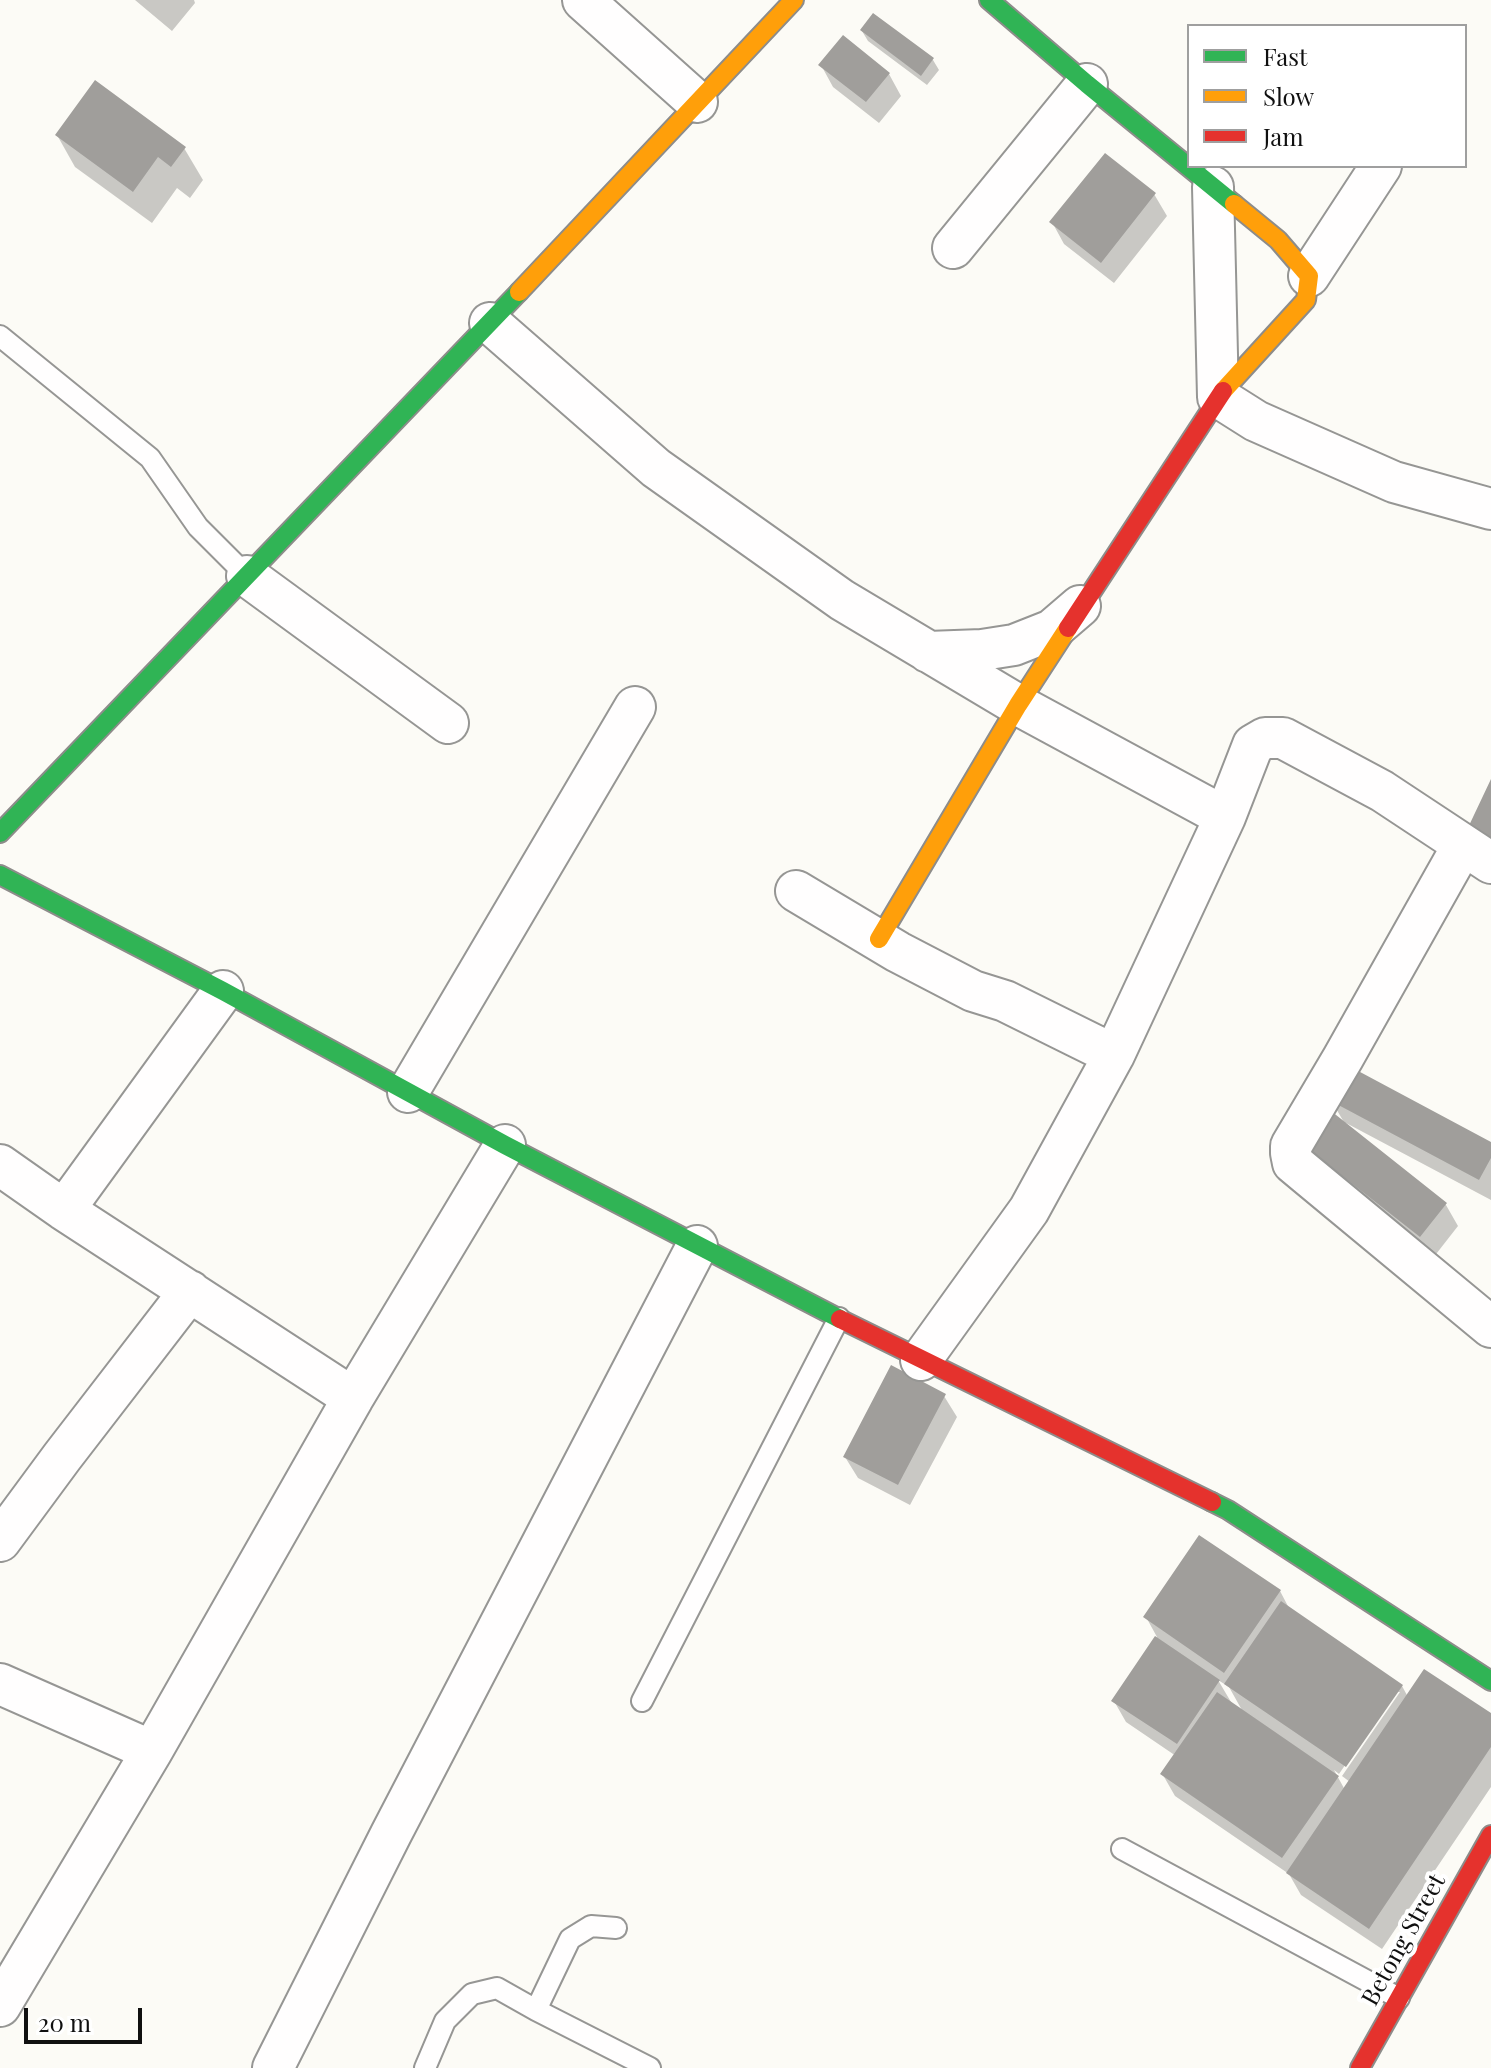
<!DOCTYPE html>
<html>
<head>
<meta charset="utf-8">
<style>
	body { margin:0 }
	#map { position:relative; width:1491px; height:2068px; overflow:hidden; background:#fcfbf6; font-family:"Playfair Display",serif }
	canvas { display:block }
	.legend { position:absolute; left:1187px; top:24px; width:280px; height:144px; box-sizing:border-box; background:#fff; border:2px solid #9f9f9f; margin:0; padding:10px 14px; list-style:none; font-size:24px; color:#101010 }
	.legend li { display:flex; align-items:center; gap:16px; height:40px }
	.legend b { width:40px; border:2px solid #9f9f9f }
	.scale { position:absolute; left:24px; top:2008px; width:118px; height:36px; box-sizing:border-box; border:4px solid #101010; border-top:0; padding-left:10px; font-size:24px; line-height:28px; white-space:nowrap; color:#101010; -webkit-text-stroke:6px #fff; paint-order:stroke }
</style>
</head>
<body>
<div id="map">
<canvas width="1491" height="2068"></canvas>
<ul class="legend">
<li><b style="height:10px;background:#30b455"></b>Fast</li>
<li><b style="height:10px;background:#ff9f0a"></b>Slow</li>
<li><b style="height:10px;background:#e5322d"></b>Jam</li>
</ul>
<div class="scale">20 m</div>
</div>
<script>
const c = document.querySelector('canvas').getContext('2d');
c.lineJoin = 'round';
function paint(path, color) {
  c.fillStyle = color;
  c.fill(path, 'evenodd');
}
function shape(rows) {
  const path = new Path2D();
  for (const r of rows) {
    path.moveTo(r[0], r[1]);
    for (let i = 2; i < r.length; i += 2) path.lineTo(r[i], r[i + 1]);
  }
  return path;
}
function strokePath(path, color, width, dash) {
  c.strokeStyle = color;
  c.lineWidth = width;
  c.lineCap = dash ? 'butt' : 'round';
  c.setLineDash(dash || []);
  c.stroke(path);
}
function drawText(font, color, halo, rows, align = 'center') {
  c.font = font + ' "Playfair Display",serif';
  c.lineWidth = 8;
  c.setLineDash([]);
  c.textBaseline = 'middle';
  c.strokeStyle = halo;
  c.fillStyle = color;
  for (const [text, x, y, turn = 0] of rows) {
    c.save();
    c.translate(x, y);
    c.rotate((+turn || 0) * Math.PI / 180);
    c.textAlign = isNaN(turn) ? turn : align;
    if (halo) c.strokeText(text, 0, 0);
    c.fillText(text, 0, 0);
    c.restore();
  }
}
paint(shape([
	[135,0,194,0,195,3,172,31],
	[862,31,933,60,939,70,927,85,868,41],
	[821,65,889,74,901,96,879,123,833,87],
	[57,135,184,148,203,180,190,198,177,188,152,223,75,167],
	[1154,194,1167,216,1114,283,1064,244,1052,222],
	[1331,1100,1491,1144,1491,1200,1346,1123,1345,1124],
	[1326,1110,1446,1205,1458,1226,1433,1258,1313,1163,1301,1142],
	[944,1396,957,1417,910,1505,858,1478,845,1457],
	[1280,1591,1290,1610,1402,1686,1408,1697,1491,1716,1491,1787,1382,1949,1301,1895,1289,1874,1175,1796,1163,1775,1176,1756,1126,1722,1114,1701,1157,1637,1146,1617],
	[1218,1680,1229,1687,1243,1712,1231,1702],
	[1395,1692,1400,1692,1342,1776,1350,1782,1345,1790,1334,1770,1339,1774]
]), '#0003');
paint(shape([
	[873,13,934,58,921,76,860,30],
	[843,35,890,73,866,102,818,65],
	[95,80,186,147,171,167,158,157,133,192,55,135],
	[1105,153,1156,193,1101,263,1049,222],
	[1491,779,1491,846,1465,834],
	[1347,1065,1491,1142,1491,1158,1479,1180,1329,1100],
	[1326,1107,1447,1203,1420,1237,1299,1142],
	[891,1365,946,1394,898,1485,843,1457],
	[1199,1535,1281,1590,1224,1673,1143,1617],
	[1281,1601,1403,1685,1346,1767,1224,1684],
	[1155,1636,1220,1680,1177,1744,1111,1701],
	[1424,1669,1491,1713,1491,1747,1369,1929,1286,1873],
	[1217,1692,1339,1776,1282,1858,1160,1774]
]), '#a09e9b');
const lane = shape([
	[0,336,150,458,198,527,247,576],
	[642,1701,839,1318],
	[1122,1849,1399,1998],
	[536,2010,570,1939,591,1926,616,1928],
	[425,2068,445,2021,472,1994,497,1988,536,2010,650,2068]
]);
const street = shape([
	[583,0,697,102],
	[1213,187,1218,397,1256,421,1394,482,1491,509],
	[953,248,1087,84],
	[1309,276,1381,166],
	[490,323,656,468,842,600,1018,705,1225,817],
	[247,576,448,723],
	[928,652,982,650,1014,645,1052,630,1080,606],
	[1463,845,1343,1058,1291,1146,1291,1153,1293,1163,1305,1173,1491,1327],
	[796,891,898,952,973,991,1005,1001,1114,1055],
	[408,1092,635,707],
	[0,1165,64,1210,353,1398],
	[64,1210,223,991],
	[921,1360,1029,1210,1114,1055,1225,817,1253,745,1265,738,1283,738,1382,791,1491,863],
	[0,1541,62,1457,190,1291],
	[0,1684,152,1751],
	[0,2006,152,1751,353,1398,505,1145],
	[273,2068,391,1834,697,1246]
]);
const fast = shape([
	[989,0,1087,84,1234,204],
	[0,833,519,292],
	[0,875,223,991,505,1145,840,1319],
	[1212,1502,1228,1510,1491,1681]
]);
const slow = shape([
	[519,292,794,0],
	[1223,391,1306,300,1309,276,1278,240,1234,204],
	[879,939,1018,705,1068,628]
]);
const jam = shape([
	[1068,628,1223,391],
	[840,1319,1212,1502],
	[1360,2068,1491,1835]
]);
strokePath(lane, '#969694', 24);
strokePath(street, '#969694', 44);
strokePath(fast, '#8d8c8a', 22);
strokePath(slow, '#8d8c8a', 22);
strokePath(jam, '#8d8c8a', 22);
strokePath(lane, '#fffefe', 20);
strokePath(street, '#fffefe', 40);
strokePath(fast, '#30b455', 18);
strokePath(slow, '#ff9f0a', 18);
strokePath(jam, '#e5322d', 18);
drawText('24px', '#101010', '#fff', [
	["Betong Street",1404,1940,-61]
]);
</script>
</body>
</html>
